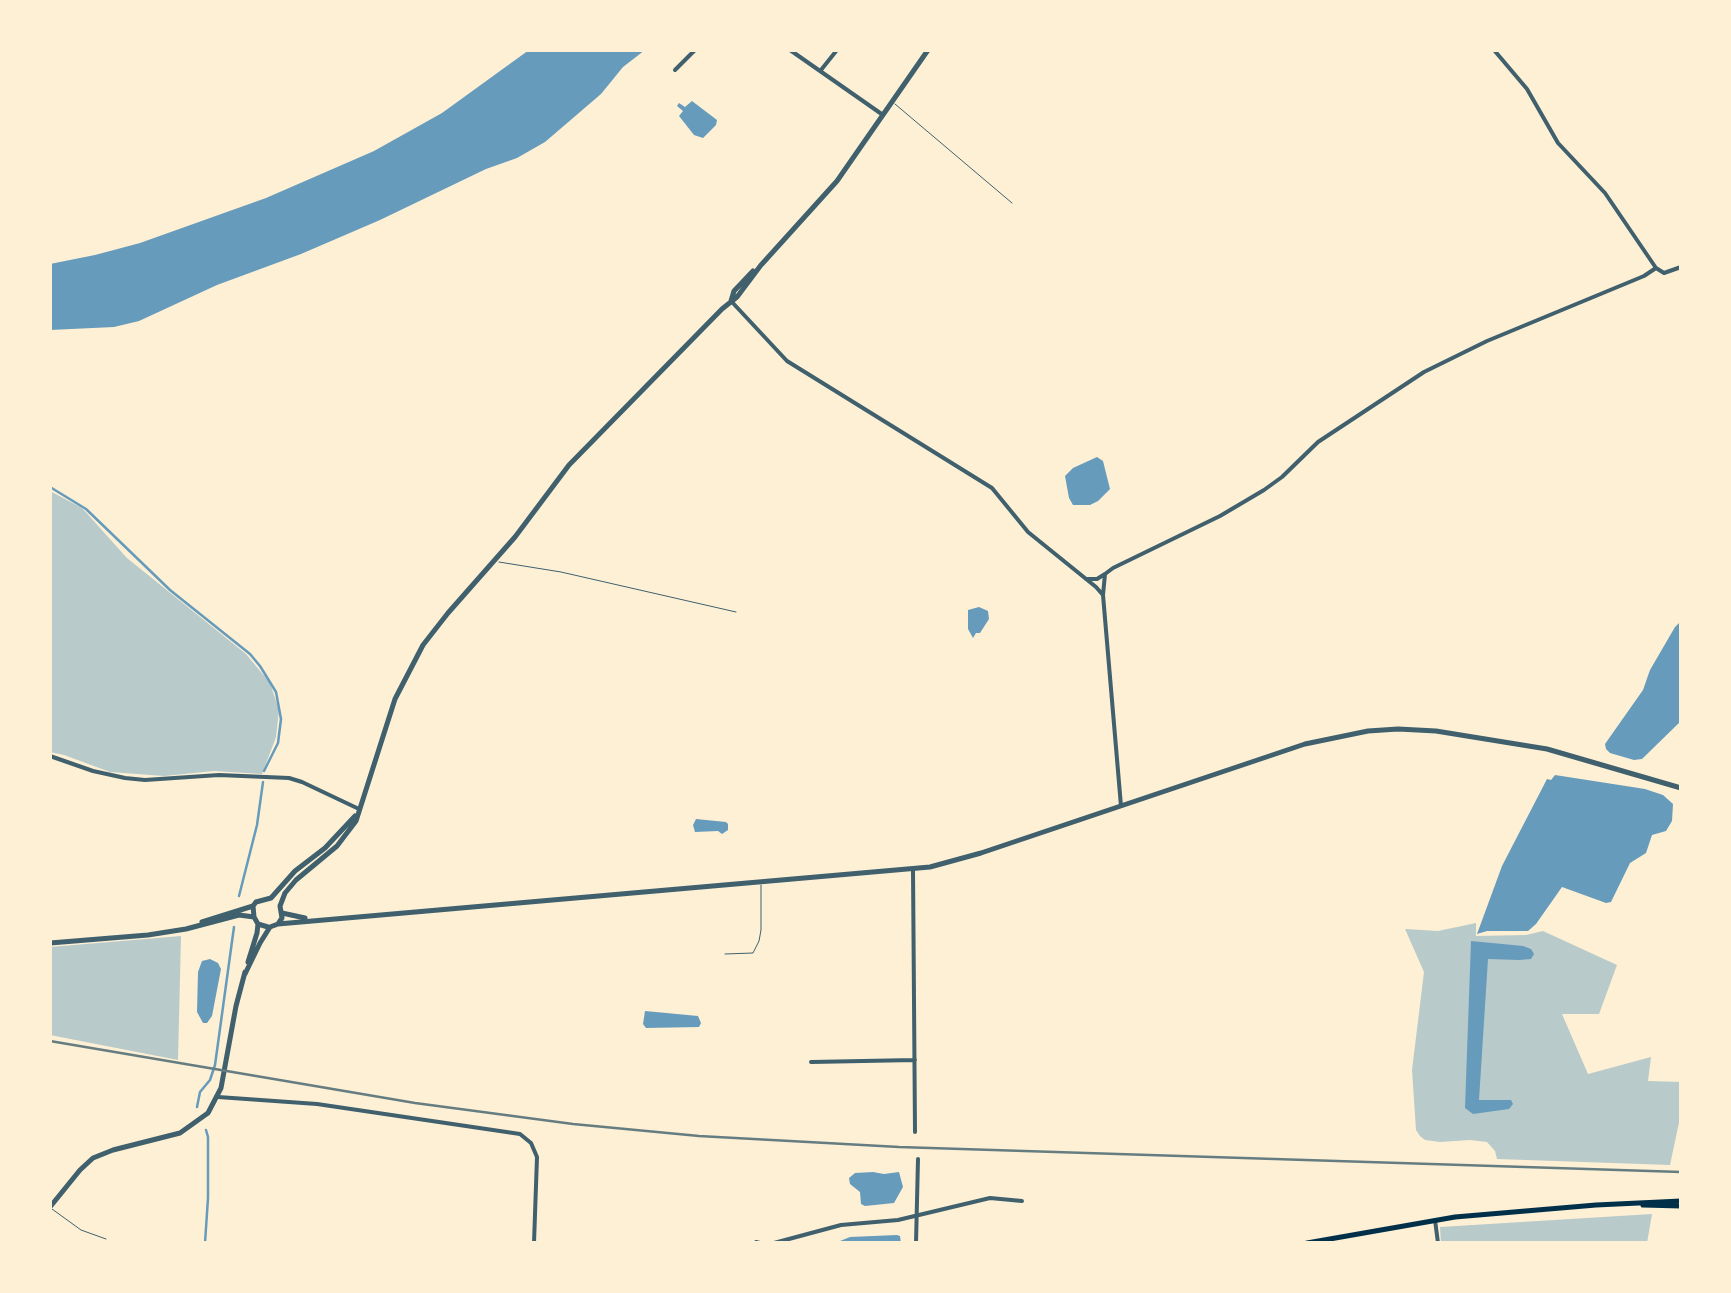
<!DOCTYPE html>
<html>
<head>
<meta charset="utf-8">
<style>
	body { margin:0 }
	#map { position:relative; width:1731px; height:1293px; overflow:hidden; background:#fdf0d5; font-family:Arial,sans-serif }
	canvas { display:block }
	.frame { position:absolute; inset:0; border:52px solid #fdf0d5; pointer-events:none }
</style>
</head>
<body>
<div id="map">
<canvas width="1731" height="1293"></canvas>
<div class="frame"></div>
</div>
<script>
const c = document.querySelector('canvas').getContext('2d');
c.lineJoin = 'round';
function paint(path, color) {
  c.fillStyle = color;
  c.fill(path, 'evenodd');
}
function shape(rows) {
  const path = new Path2D();
  for (const r of rows) {
    path.moveTo(r[0], r[1]);
    for (let i = 2; i < r.length; i += 2) path.lineTo(r[i], r[i + 1]);
  }
  return path;
}
function strokePath(path, color, width, dash) {
  c.strokeStyle = color;
  c.lineWidth = width;
  c.lineCap = dash ? 'butt' : 'round';
  c.setLineDash(dash || []);
  c.stroke(path);
}
paint(shape([
	[50,491,82,508,127,558,246,654,270,683,279,710,276,737,262,774,214,771,164,776,110,772,64,755,50,752],
	[1476,923,1476,936,1526,935,1543,931,1617,965,1599,1014,1562,1014,1588,1074,1651,1057,1648,1081,1681,1082,1681,1113,1670,1165,1497,1159,1495,1151,1487,1142,1470,1140,1440,1142,1425,1140,1420,1136,1416,1130,1412,1070,1424,972,1405,929,1438,931],
	[181,936,178,1060,50,1035,50,947],
	[1652,1214,1647,1243,1441,1243,1440,1227]
]), '#b9caca');
paint(shape([
	[529,50,645,50,623,67,601,94,545,142,517,158,486,169,380,220,301,254,217,285,139,321,114,327,50,330,50,264,95,255,140,243,266,198,374,151,442,113],
	[692,101,717,120,716,125,703,138,694,135,679,116,683,111,677,106,679,103,685,107],
	[1097,457,1103,461,1110,489,1098,501,1090,505,1073,505,1069,498,1065,476,1073,468],
	[979,607,988,611,989,619,980,633,976,633,973,638,968,629,968,610],
	[1681,621,1681,721,1642,759,1634,760,1610,753,1606,749,1605,744,1643,690,1650,670,1675,627],
	[1555,775,1645,789,1663,795,1673,804,1672,821,1666,831,1652,835,1646,853,1630,863,1611,902,1606,903,1562,887,1536,924,1528,931,1487,931,1477,934,1502,866,1547,779,1551,780],
	[696,819,726,822,728,824,728,830,722,834,718,831,695,832,693,825],
	[1471,941,1523,946,1531,949,1534,954,1531,959,1519,960,1488,959,1479,1100,1511,1100,1513,1104,1509,1109,1473,1114,1465,1108],
	[210,959,218,963,221,969,212,1016,207,1023,203,1023,197,1012,198,972,202,961],
	[645,1011,698,1016,701,1023,699,1027,646,1028,643,1024],
	[873,1172,884,1174,899,1172,903,1187,894,1203,865,1206,861,1204,860,1192,850,1184,849,1178,855,1173],
	[897,1235,900,1236,901,1243,835,1243,850,1237]
]), '#669bbc');
strokePath(shape([
	[50,487,86,509,170,590,250,654,260,666,276,692,281,719,278,743,264,771],
	[239,896,257,825,263,782],
	[197,1107,200,1092,210,1080,215,1065,234,927],
	[205,1243,208,1198,208,1137,206,1130]
]), '#669bbc', 2.5);
strokePath(shape([
	[895,104,1012,203],
	[499,562,561,572,736,612],
	[725,954,753,953,759,941,761,930,761,885],
	[52,1209,81,1230,106,1239]
]), '#3f606c', 1);
strokePath(shape([
	[790,50,883,115],
	[1494,50,1527,89,1558,143,1605,193,1656,268],
	[675,70,695,50],
	[821,70,837,50],
	[731,301,787,361,992,488,1028,532,1096,587,1103,595,1121,806],
	[1086,579,1097,579,1105,574],
	[1103,595,1105,574,1113,568,1220,516,1264,490,1282,477,1318,442,1424,372,1487,341,1644,276,1656,268,1664,273,1681,267],
	[50,756,93,771,125,778,145,780,219,775,289,778,302,782,359,809],
	[913,869,915,1132],
	[811,1062,915,1060],
	[218,1097,317,1104,520,1134,531,1143,537,1157,534,1243],
	[1435,1220,1438,1243],
	[756,1242,760,1243],
	[774,1243,841,1225,898,1220,990,1198,1022,1201],
	[916,1243,918,1159]
]), '#3f606c', 4);
strokePath(shape([
	[762,264,837,181,928,50],
	[731,301,734,291,753,271],
	[282,913,305,918],
	[202,922,253,906],
	[278,924,930,867,981,853,1305,744,1368,731,1398,729,1436,731,1547,749,1681,788],
	[268,927,258,924,254,917,253,906,256,902,271,898,295,871,325,848,355,816],
	[50,943,148,935,186,929,239,915,254,917],
	[248,962,257,933,258,924],
	[245,974,260,943,270,927,278,924,282,918,280,906,285,893,296,880,337,846,356,821,395,699,423,645,448,613,515,537,569,465,722,309,737,297,761,265],
	[50,1207,80,1170,93,1158,113,1150,180,1133,208,1113,221,1088,236,1006,245,972]
]), '#3f606c', 5);
strokePath(shape([
	[1643,1205,1681,1206],
	[1307,1243,1455,1217,1596,1205,1681,1201]
]), '#003049', 5);
strokePath(shape([
	[50,1041,415,1103,573,1124,699,1136,899,1147,1681,1172]
]), '#657d81', 2.5);
</script>
</body>
</html>
